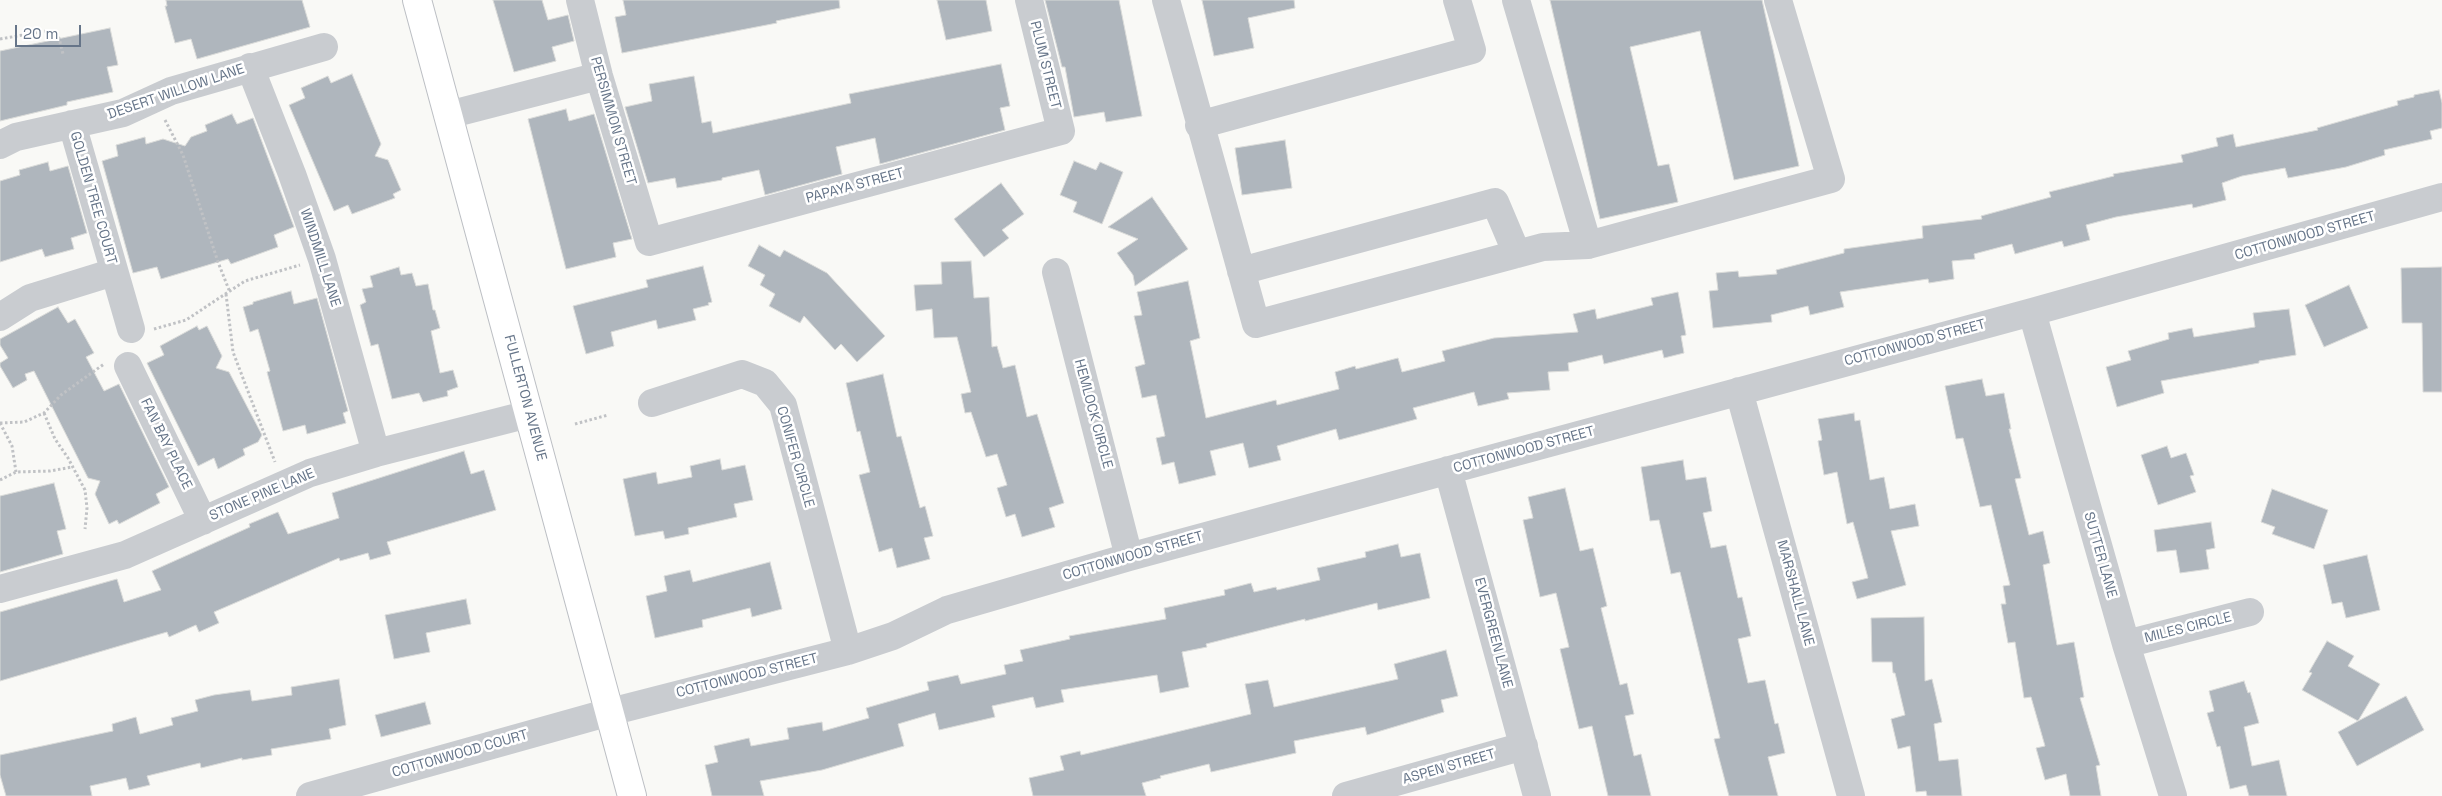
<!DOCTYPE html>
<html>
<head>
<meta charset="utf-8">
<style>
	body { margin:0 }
	#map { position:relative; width:2442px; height:796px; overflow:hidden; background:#f9f9f6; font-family:"Space Grotesk",sans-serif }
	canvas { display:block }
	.scale { position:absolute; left:15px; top:25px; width:66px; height:22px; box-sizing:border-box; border:2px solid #667589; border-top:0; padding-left:6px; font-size:15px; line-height:18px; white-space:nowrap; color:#667589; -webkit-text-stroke:4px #fff; paint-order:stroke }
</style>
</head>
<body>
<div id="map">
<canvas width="2442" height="796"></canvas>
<div class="scale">20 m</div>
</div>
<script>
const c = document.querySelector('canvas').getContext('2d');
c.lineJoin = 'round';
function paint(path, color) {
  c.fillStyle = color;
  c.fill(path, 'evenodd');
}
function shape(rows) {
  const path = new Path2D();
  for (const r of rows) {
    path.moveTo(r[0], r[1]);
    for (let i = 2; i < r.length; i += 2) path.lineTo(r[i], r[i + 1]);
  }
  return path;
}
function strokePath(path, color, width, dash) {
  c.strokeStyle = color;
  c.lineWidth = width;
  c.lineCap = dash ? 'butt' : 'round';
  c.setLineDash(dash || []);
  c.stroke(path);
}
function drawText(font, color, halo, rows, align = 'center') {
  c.font = font + ' "Space Grotesk",sans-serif';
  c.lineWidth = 5;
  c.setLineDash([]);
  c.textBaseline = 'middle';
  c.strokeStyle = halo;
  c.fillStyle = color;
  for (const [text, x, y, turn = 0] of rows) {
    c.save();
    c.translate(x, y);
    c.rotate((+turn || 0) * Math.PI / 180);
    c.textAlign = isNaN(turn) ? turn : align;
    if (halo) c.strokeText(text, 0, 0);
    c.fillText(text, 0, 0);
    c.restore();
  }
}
const building = shape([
	[166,0,302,0,310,27,197,59,191,39,175,43,165,6,167,6,166,0],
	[493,0,542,0,548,20,568,15,574,41,552,47,556,61,514,72,493,0],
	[623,0,839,0,840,8,776,21,777,23,622,53,615,17,626,15,623,0],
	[937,0,986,0,992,31,946,40,937,0],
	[1045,0,1119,0,1142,116,1106,122,1104,112,1074,117,1065,67,1062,67,1045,0],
	[1202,0,1294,0,1295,8,1248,18,1254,48,1214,56,1202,0],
	[1550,0,1762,0,1799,166,1734,180,1700,31,1630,47,1658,166,1669,164,1678,202,1600,219,1550,0],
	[110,28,118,65,107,67,113,92,67,102,67,105,0,121,0,51,110,28],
	[1001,64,1010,106,1000,108,1005,130,880,164,875,138,836,147,842,174,765,195,759,170,722,178,722,180,677,188,675,178,648,183,625,107,652,101,649,84,694,76,702,123,711,121,713,133,851,103,849,94,1001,64],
	[352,74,381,144,375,156,388,160,401,190,393,194,395,198,352,214,348,205,334,211,289,105,305,98,301,88,328,76,331,83,352,74],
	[2439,90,2442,103,2442,128,2430,131,2432,139,2384,150,2385,155,2346,167,2288,178,2285,168,2242,176,2222,183,2226,200,2193,208,2192,204,2116,217,2086,225,2090,240,2064,247,2062,241,2015,254,2012,244,1974,254,1975,259,1952,261,1954,279,1929,283,1928,279,1840,292,1844,307,1810,315,1808,306,1771,315,1772,322,1713,328,1709,291,1718,290,1716,273,1738,271,1739,277,1777,274,1776,270,1844,253,1844,249,1923,238,1922,226,1982,219,1981,216,2051,197,2049,192,2114,176,2113,174,2183,162,2181,155,2218,146,2216,138,2233,134,2236,147,2318,130,2317,128,2398,105,2397,101,2414,97,2414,95,2439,90],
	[566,109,569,121,594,114,632,239,613,243,616,257,566,269,528,119,566,109],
	[232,114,237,124,253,118,294,227,274,235,278,247,231,264,228,259,161,279,157,267,133,273,102,161,118,156,116,145,145,137,146,144,163,139,185,146,191,137,207,131,205,125,232,114],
	[1285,140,1292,188,1242,195,1235,148,1285,140],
	[1074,161,1096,170,1100,162,1123,172,1102,224,1073,212,1077,202,1060,195,1074,161],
	[48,162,50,171,68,166,87,233,71,238,74,249,45,257,42,249,0,262,0,181,20,175,19,170,48,162],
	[1001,183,1024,214,1002,230,1009,238,984,257,954,219,1001,183],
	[1152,197,1188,249,1135,286,1133,275,1117,253,1138,239,1108,227,1152,197],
	[759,245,780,257,784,250,827,273,885,336,857,362,841,344,835,350,804,316,800,323,769,306,775,294,760,285,765,275,748,266,759,245],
	[971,261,974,298,989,297,992,347,997,346,1003,368,1015,365,1027,417,1037,414,1064,503,1049,508,1055,527,1022,537,1015,514,1006,517,997,488,1007,485,997,454,986,457,971,412,965,413,961,394,971,392,957,337,934,338,932,309,916,311,914,285,942,284,941,262,971,261],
	[703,266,712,302,708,303,709,305,693,309,696,320,658,329,656,320,611,332,614,346,586,354,573,306,648,287,646,280,703,266],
	[399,267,401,275,412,273,416,286,428,284,433,310,435,310,440,328,431,331,440,373,453,370,458,387,447,391,448,396,423,402,419,393,392,399,378,344,371,346,360,305,366,302,362,289,373,287,370,276,399,267],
	[2442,267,2442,392,2423,392,2422,323,2402,323,2401,268,2442,267],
	[1188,281,1200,338,1190,341,1206,418,1276,400,1277,405,1339,389,1335,372,1355,366,1356,369,1398,358,1402,372,1445,361,1442,351,1494,338,1578,332,1573,314,1595,309,1597,319,1653,305,1651,298,1678,292,1686,335,1681,336,1684,353,1664,358,1662,350,1604,364,1602,355,1568,363,1569,371,1548,372,1550,390,1507,393,1509,399,1478,406,1474,392,1436,402,1413,408,1417,419,1339,440,1336,429,1277,446,1281,460,1249,468,1243,443,1210,451,1216,475,1179,484,1174,462,1162,465,1156,438,1165,436,1156,395,1142,398,1135,367,1145,364,1134,316,1142,315,1137,292,1188,281],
	[2349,285,2368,328,2324,347,2305,305,2349,285],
	[291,291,294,304,317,298,348,411,343,413,346,423,307,434,305,425,283,431,267,372,270,371,258,329,250,332,243,307,253,304,253,302,291,291],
	[58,307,68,323,75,319,94,353,86,357,104,391,119,384,169,487,156,494,160,503,119,524,117,520,109,524,95,494,100,481,88,478,34,371,25,374,27,380,13,388,0,366,0,363,8,358,0,345,0,339,58,307],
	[2289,309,2296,355,2259,361,2259,363,2161,381,2164,393,2117,407,2106,367,2131,360,2128,351,2169,339,2168,333,2192,328,2194,337,2255,327,2253,313,2289,309],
	[197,326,199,330,207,326,222,356,216,368,229,372,262,435,258,442,243,449,245,455,218,469,214,458,198,466,147,363,164,355,160,346,197,326],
	[883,374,897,437,901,436,920,508,925,506,933,536,924,538,930,559,897,568,892,548,879,552,859,475,870,472,860,431,857,432,846,383,883,374],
	[1982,379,1986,396,2004,393,2011,429,2009,429,2021,478,2015,479,2029,535,2043,531,2050,563,2043,565,2057,645,2074,642,2084,697,2080,698,2100,765,2096,766,2101,796,2070,796,2066,774,2045,780,2036,748,2045,746,2031,697,2024,698,2015,642,2008,643,2001,604,2006,604,2003,586,2010,585,1991,505,1980,507,1963,438,1956,439,1945,386,1982,379],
	[1854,413,1855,421,1860,420,1870,480,1884,477,1890,509,1915,504,1919,526,1891,531,1906,585,1857,599,1852,582,1868,578,1853,522,1847,524,1837,472,1824,475,1818,441,1822,440,1818,419,1854,413],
	[2167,446,2171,458,2186,453,2194,475,2190,476,2196,492,2158,505,2141,455,2167,446],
	[464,451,471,474,484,470,496,510,387,542,391,554,370,560,368,553,340,561,339,558,214,612,219,623,199,632,196,625,169,637,167,632,0,681,0,612,117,579,124,602,161,590,152,571,250,527,249,524,278,512,288,534,339,518,332,493,464,451],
	[720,459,722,470,745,465,753,500,734,504,737,517,688,528,689,534,665,539,663,531,635,536,623,479,656,472,658,484,692,477,690,466,720,459],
	[1683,460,1686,480,1706,477,1712,511,1703,513,1711,548,1726,545,1738,598,1742,597,1751,636,1738,639,1748,683,1765,680,1775,724,1778,723,1785,753,1768,757,1778,796,1729,796,1714,739,1720,738,1680,572,1671,574,1659,520,1650,521,1641,467,1683,460],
	[54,483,66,529,57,531,63,554,0,572,0,496,54,483],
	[1565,488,1580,551,1593,548,1607,606,1601,608,1620,685,1627,683,1634,714,1625,716,1634,756,1641,754,1651,796,1608,796,1592,726,1579,729,1560,649,1569,647,1556,593,1540,597,1523,520,1533,518,1528,497,1565,488],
	[2272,489,2328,510,2314,549,2272,534,2275,527,2261,522,2272,489],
	[2211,522,2215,548,2206,550,2209,569,2180,573,2176,550,2157,552,2154,530,2211,522],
	[1398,544,1401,557,1420,553,1430,598,1378,610,1377,603,1305,621,1305,619,1206,644,1207,647,1182,652,1189,687,1160,693,1157,675,1061,690,1064,702,1036,708,1033,697,992,706,995,717,939,730,935,713,898,724,904,746,822,770,760,781,764,796,712,796,705,765,718,762,714,746,749,738,751,746,789,739,787,728,822,722,823,731,869,718,866,708,929,690,927,682,958,675,961,684,1006,674,1004,665,1023,661,1020,650,1070,639,1069,636,1166,619,1164,608,1225,595,1224,590,1251,583,1254,592,1276,587,1277,590,1320,580,1317,568,1366,557,1365,552,1398,544],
	[2367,555,2380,610,2346,618,2342,602,2332,604,2323,565,2367,555],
	[770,562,782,609,752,617,750,608,702,620,703,627,655,638,646,596,667,591,664,576,690,570,693,582,770,562],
	[466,599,471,624,426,633,430,652,394,659,385,615,466,599],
	[1924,617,1925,681,1932,679,1942,722,1934,724,1939,761,1958,759,1962,796,1927,796,1926,791,1916,792,1910,746,1898,749,1891,719,1905,715,1895,673,1893,673,1892,662,1872,662,1871,618,1924,617],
	[2327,641,2354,656,2348,666,2380,684,2358,721,2406,696,2424,730,2357,766,2338,732,2358,721,2302,690,2312,673,2309,672,2327,641],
	[1446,650,1458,696,1441,700,1444,712,1367,735,1365,727,1294,741,1296,753,1211,772,1209,764,1160,776,1161,778,1142,783,1146,796,1033,796,1029,778,1064,770,1060,756,1080,751,1081,755,1251,714,1245,684,1268,680,1274,707,1398,679,1394,664,1446,650],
	[339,679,346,725,329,729,331,739,271,749,272,755,242,760,242,758,201,768,200,763,147,776,150,785,129,790,126,778,90,786,92,796,6,796,0,775,0,755,113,731,112,724,136,717,140,734,173,725,171,718,198,711,195,700,214,695,250,690,252,701,292,695,291,687,339,679],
	[2244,681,2248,693,2250,692,2259,723,2244,727,2252,766,2279,760,2287,796,2249,796,2246,785,2230,789,2220,746,2217,747,2207,713,2214,711,2209,691,2244,681],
	[425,702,431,724,381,737,375,715,425,702]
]);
paint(building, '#afb6bd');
strokePath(building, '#dadbd9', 1);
const major = shape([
	[417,0,632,796]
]);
strokePath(major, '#bcbfc4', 30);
strokePath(shape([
	[0,39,46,31,59,38,63,54],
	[165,120,183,155,218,262,229,290],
	[226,294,233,352,275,462],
	[154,329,186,320,245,281,300,265],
	[44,413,55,439,68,458,85,490,87,508,85,529],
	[0,423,24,422,44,413,61,395,104,364],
	[0,423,12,446,16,472],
	[575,424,608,415],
	[0,480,16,472,50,471,72,467]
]), '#c0c2c5', 3, [2.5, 2.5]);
strokePath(shape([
	[580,0,599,76,649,242,1061,131,1029,0],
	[1166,0,1256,324,1543,247,1588,245],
	[1516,0,1588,245,1831,179,1778,0],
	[250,67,292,174,322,259,376,453],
	[448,115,599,76],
	[72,124,131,329],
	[1199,125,1472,50,1457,0],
	[0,145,16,137,123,113,171,91,324,47],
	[1241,271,1495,202,1517,254],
	[1056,272,1129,557],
	[2032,312,2126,644,2173,796],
	[0,317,30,298,114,272],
	[128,366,203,521],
	[1739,391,1851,796],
	[652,403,742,374,765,383,783,405,848,651],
	[1448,470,1537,796],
	[0,589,125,555,310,473,376,453,529,414],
	[2126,644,2250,612],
	[310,796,610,712,848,651,893,636,947,610,1129,557,2032,312,2442,197],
	[1346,796,1524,746]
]), '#c9ccd0', 28);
strokePath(major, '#fff', 28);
drawText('14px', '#667589', '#fff', [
	["PLUM STREET",1045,65,76],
	["DESERT WILLOW LANE",176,92,-19],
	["PERSIMMON STREET",613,121,74],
	["PAPAYA STREET",855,186,-15],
	["GOLDEN TREE COURT",93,198,74],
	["COTTONWOOD STREET",2305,236,-16],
	["WINDMILL LANE",320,258,72],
	["COTTONWOOD STREET",1915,343,-15],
	["FULLERTON AVENUE",525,398,75],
	["HEMLOCK CIRCLE",1093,414,75],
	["FAN BAY PLACE",166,444,64],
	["COTTONWOOD STREET",1524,450,-15],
	["CONIFER CIRCLE",795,457,74],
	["STONE PINE LANE",262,495,-23],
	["SUTTER LANE",2100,555,74],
	["COTTONWOOD STREET",1133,556,-16],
	["MARSHALL LANE",1795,593,75],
	["MILES CIRCLE",2188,628,-14],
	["EVERGREEN LANE",1493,633,75],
	["COTTONWOOD STREET",747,676,-14],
	["COTTONWOOD COURT",460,754,-16],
	["ASPEN STREET",1449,767,-16]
]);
</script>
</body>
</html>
